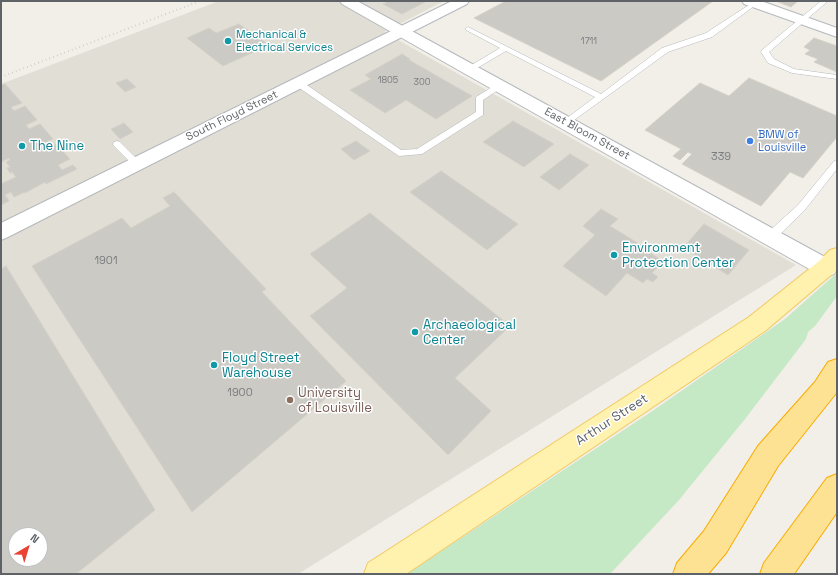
<!DOCTYPE html>
<html>
<head>
<meta charset="utf-8">
<style>
	body { margin:0 }
	#map { position:relative; width:838px; height:575px; overflow:hidden; background:#f1efe8; font-family:"Space Grotesk",sans-serif }
	canvas { display:block }
	.frame { position:absolute; inset:0; border:2px solid #5f6368; pointer-events:none }
	.north { position:absolute; left:8px; top:527px; width:40px; height:40px; box-sizing:border-box; background:#fff; border:1px solid #bfc1c3; border-radius:50%; rotate:38deg; font-size:11px; font-weight:700; line-height:16px; text-align:center; color:#5f6368 }
	.north::after { content:''; display:block; margin:auto; width:14px; height:18px; background:#ea4335; clip-path:polygon(50% 0,100% 100%,50% 72%,0 100%) }
</style>
</head>
<body>
<div id="map">
<canvas width="838" height="575"></canvas>
<div class="frame"></div>
<div class="north">N</div>
</div>
<script>
const c = document.querySelector('canvas').getContext('2d');
c.lineJoin = 'round';
function paint(path, color) {
  c.fillStyle = color;
  c.fill(path, 'evenodd');
}
function shape(rows) {
  const path = new Path2D();
  for (const r of rows) {
    path.moveTo(r[0], r[1]);
    for (let i = 2; i < r.length; i += 2) path.lineTo(r[i], r[i + 1]);
  }
  return path;
}
function strokePath(path, color, width, dash) {
  c.strokeStyle = color;
  c.lineWidth = width;
  c.lineCap = dash ? 'butt' : 'round';
  c.setLineDash(dash || []);
  c.stroke(path);
}
function drawText(font, color, halo, rows, align = 'center') {
  c.font = font + ' "Space Grotesk",sans-serif';
  c.lineWidth = 3;
  c.setLineDash([]);
  c.textBaseline = 'middle';
  c.strokeStyle = halo;
  c.fillStyle = color;
  for (const [text, x, y, turn = 0] of rows) {
    c.save();
    c.translate(x, y);
    c.rotate((+turn || 0) * Math.PI / 180);
    c.textAlign = isNaN(turn) ? turn : align;
    if (halo) c.strokeText(text, 0, 0);
    c.fillText(text, 0, 0);
    c.restore();
  }
}
paint(shape([
	[219,1,444,1,384,32,796,265,298,574,1,574,1,84],
	[16,535,40,535,40,559,16,559]
]), '#e1ded6');
paint(shape([
	[837,273,837,296,815,326,808,332,806,339,745,419,679,500,610,574,407,574,654,410,785,319]
]), '#c5e8c5');
const building = shape([
	[389,1,427,1,402,14,383,4,389,1],
	[506,1,713,1,601,81,474,18,506,1],
	[776,1,798,1,791,7,776,1],
	[239,24,269,45,223,66,187,38,209,28,216,33,239,24],
	[814,38,837,46,837,72,814,62,818,59,805,54,810,50,804,47,814,38],
	[402,54,410,59,409,60,472,96,436,119,406,100,385,113,350,90,371,79,365,75,402,54],
	[749,78,837,116,837,137,803,178,790,172,761,206,682,164,692,154,688,152,680,160,673,156,681,149,645,130,700,83,729,96,749,78],
	[127,79,136,87,125,92,116,83,127,79],
	[5,84,22,103,11,107,14,111,25,106,37,120,26,125,29,129,40,124,53,139,42,144,45,149,56,144,70,159,58,165,62,170,73,165,77,169,50,182,46,184,45,182,25,193,25,192,14,197,11,192,5,195,9,201,1,205,1,184,16,177,12,172,10,173,7,168,10,167,6,162,10,160,9,158,1,162,1,85,5,84],
	[513,121,554,144,524,167,483,142,513,121],
	[124,123,133,132,120,139,111,129,124,123],
	[356,141,370,151,354,160,341,149,356,141],
	[570,154,589,165,559,190,540,177,570,154],
	[441,171,515,222,518,224,487,250,410,192,441,171],
	[174,192,266,289,262,292,346,381,192,512,32,266,122,218,131,228,170,206,163,198,174,192],
	[601,209,618,219,610,226,649,250,647,251,663,261,652,273,658,277,653,282,647,279,643,283,627,273,606,296,563,266,595,235,583,226,601,209],
	[370,213,510,326,455,378,491,411,448,455,310,316,347,288,310,254,370,213],
	[704,224,749,250,728,275,683,248,704,224],
	[6,266,155,510,76,574,1,574,1,269,6,266],
	[16,535,40,535,40,559,16,559,16,535]
]);
paint(building, '#cccac5');
strokePath(building, '#d6d1c6', 1);
const service = shape([
	[755,1,758,3,757,4,712,37,668,52,566,126,563,125,562,123,563,121,595,97,506,51,472,71,469,71,465,69,500,48,466,30,466,28,468,27,601,94,662,48,706,33,755,1],
	[821,1,828,1,769,52,774,59,794,69,837,75,837,79,792,73,768,63,761,52,762,50,821,1],
	[295,81,301,81,401,150,417,149,476,112,476,97,497,84,503,84,504,86,483,100,483,115,422,154,399,156,295,85,295,81],
	[117,141,120,142,141,163,139,165,133,165,114,146,113,144,114,142,117,141],
	[837,160,837,169,804,211,775,239,767,239,766,236,767,233,798,205,834,161,837,160]
]);
const minor = shape([
	[340,1,357,1,834,262,837,268,834,274,826,277,818,274,342,4,340,1],
	[742,1,761,1,837,28,837,37,744,4,742,1]
]);
const tertiary = shape([
	[452,1,469,1,467,4,8,237,1,240,1,223,452,1]
]);
const primary = shape([
	[837,248,837,270,765,331,406,574,364,574,368,563,749,317,818,262,830,250,837,248]
]);
const motorway = shape([
	[837,359,837,392,778,466,726,553,708,574,673,574,677,563,704,531,758,446,815,382,828,362,837,359],
	[837,474,837,512,794,574,760,574,764,563,827,478,837,474]
]);
strokePath(service, '#b5b8bc', 1);
strokePath(minor, '#b5b8bc', 2);
strokePath(tertiary, '#b5b8bc', 2);
strokePath(primary, '#f2c960', 2);
strokePath(motorway, '#f9ab00', 2);
paint(service, '#fff');
paint(minor, '#fff');
paint(tertiary, '#fff');
paint(primary, '#fff2af');
paint(motorway, '#fde293');
strokePath(shape([
	[1,77,200,1]
]), '#b6b7b8', 2, [0.5, 3.5]);
for (const [x, y, r, color] of [
	[228,41,4,"#0f9aa8"],
	[750,141,4,"#3f7fe0"],
	[22,146,4,"#0f9aa8"],
	[614,255,4,"#0f9aa8"],
	[415,332,4,"#0f9aa8"],
	[214,365,4,"#0f9aa8"],
	[290,400,4,"#8d6e63"]
]) {
  const dot = new Path2D();
  dot.arc(x, y, r, 0, 2 * Math.PI);
  c.fillStyle = color;
  c.fill(dot);
  strokePath(dot, '#fff', 1.5);
}
drawText('9px', '#7a7d7f', null, [
	["1711",589,42],
	["1805",388,81],
	["300",422,83]
]);
drawText('11px', '#0d838f', '#fff', [
	["Mechanical &",236,35],
	["Electrical Services",236,48]
], 'left');
drawText('11px', '#5f6368', '#fff', [
	["South Floyd Street",232,116,-26],
	["East Bloom Street",587,134,29]
]);
drawText('11px', '#366cbe', '#fff', [
	["BMW of",758,135],
	["Louisville",758,148]
], 'left');
drawText('11px', '#7a7d7f', null, [
	["339",721,157],
	["1901",106,261],
	["1900",240,393]
]);
drawText('13px', '#0d838f', '#fff', [
	["The Nine",30,146],
	["Environment",622,248],
	["Protection Center",622,263],
	["Archaeological",423,325],
	["Center",423,340],
	["Floyd Street",222,358],
	["Warehouse",222,373]
], 'left');
drawText('13px', '#785e54', '#fff', [
	["University",298,393],
	["of Louisville",298,408]
], 'left');
drawText('13px', '#5f6368', '#fff', [
	["Arthur Street",612,420,-33]
]);
</script>
</body>
</html>
